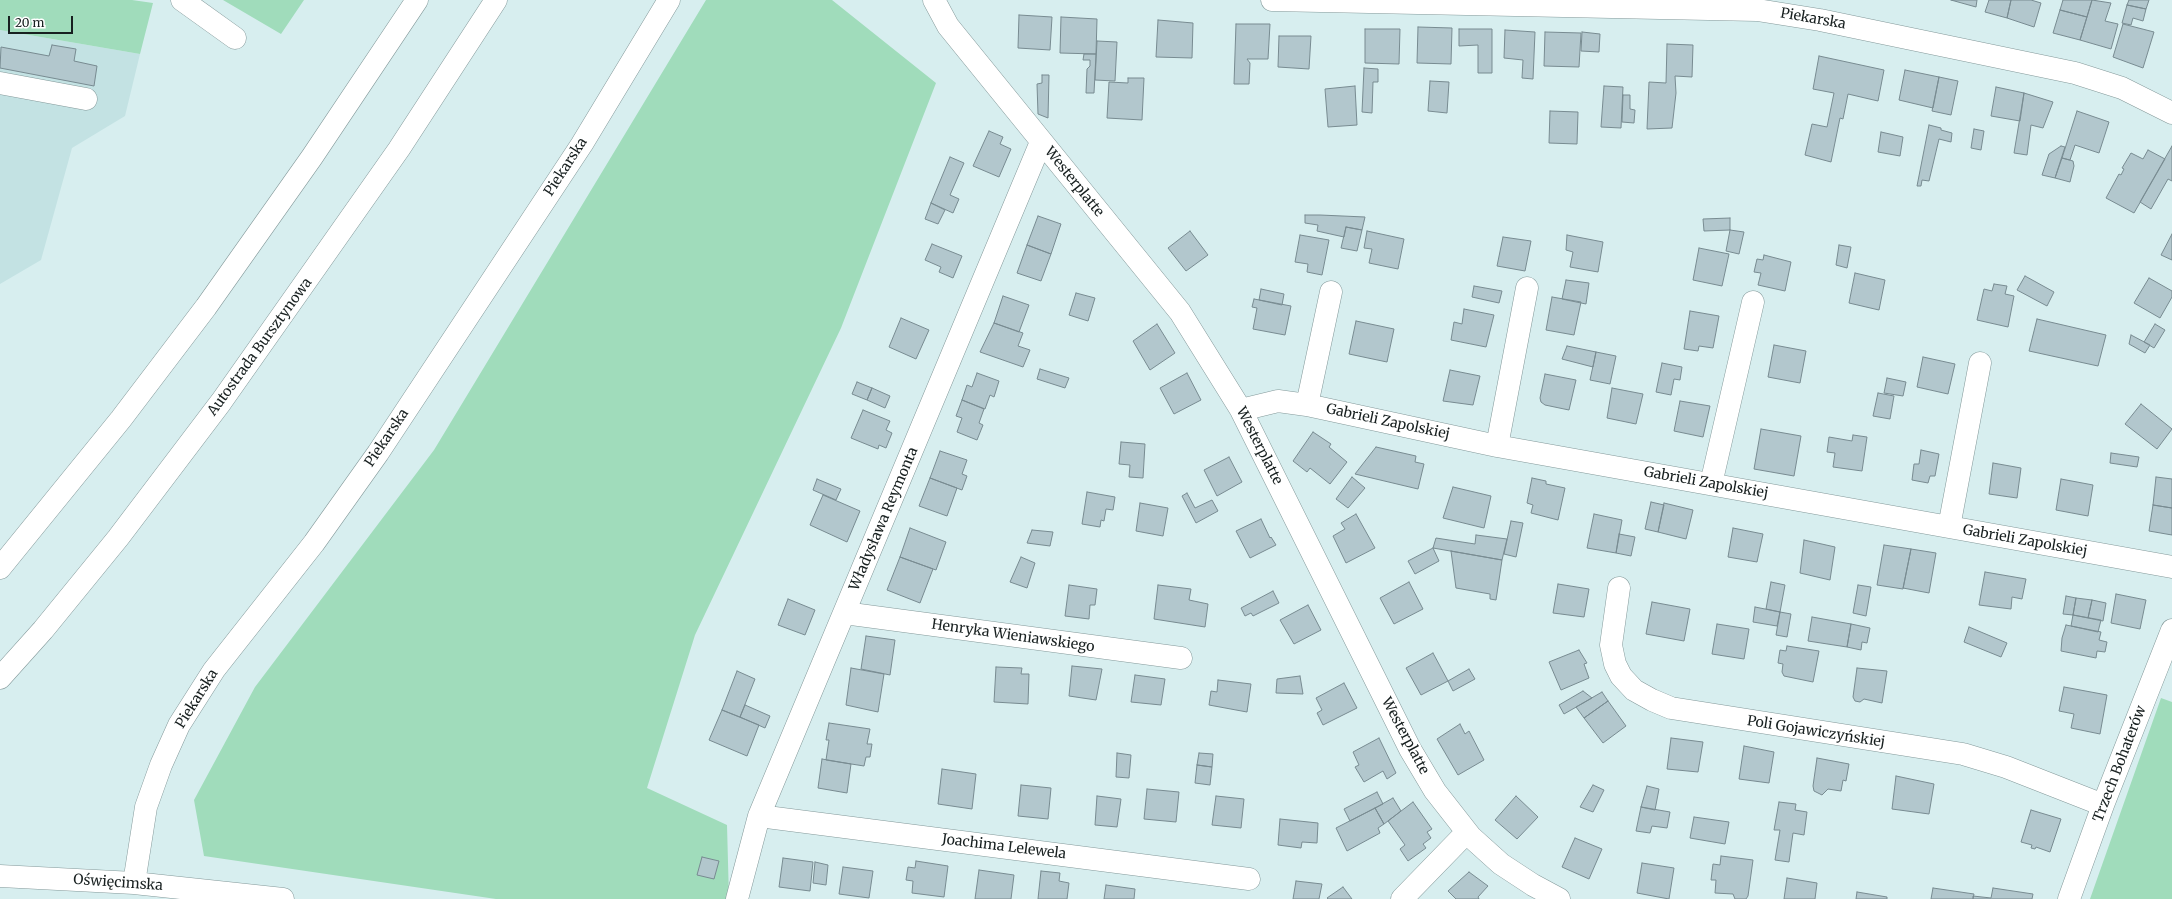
<!DOCTYPE html>
<html>
<head>
<meta charset="utf-8">
<style>
	body { margin:0 }
	#map { position:relative; width:2172px; height:899px; overflow:hidden; background:#d7eeef; font-family:Merriweather,serif }
	canvas { display:block }
	.scale { position:absolute; left:8px; top:16px; width:65px; height:18px; box-sizing:border-box; border:2px solid #182020; border-top:0; padding-left:5px; font-size:12px; line-height:14px; white-space:nowrap; color:#182020; -webkit-text-stroke:3px #fff; paint-order:stroke }
</style>
</head>
<body>
<div id="map">
<canvas width="2172" height="899"></canvas>
<div class="scale">20 m</div>
</div>
<script>
const c = document.querySelector('canvas').getContext('2d');
c.lineJoin = 'round';
function paint(path, color) {
  c.fillStyle = color;
  c.fill(path, 'evenodd');
}
function shape(rows) {
  const path = new Path2D();
  for (const r of rows) {
    path.moveTo(r[0], r[1]);
    for (let i = 2; i < r.length; i += 2) path.lineTo(r[i], r[i + 1]);
  }
  return path;
}
function strokePath(path, color, width, dash) {
  c.strokeStyle = color;
  c.lineWidth = width;
  c.lineCap = dash ? 'butt' : 'round';
  c.setLineDash(dash || []);
  c.stroke(path);
}
function drawText(font, color, halo, rows, align = 'center') {
  c.font = font + ' Merriweather,serif';
  c.lineWidth = 4;
  c.setLineDash([]);
  c.textBaseline = 'middle';
  c.strokeStyle = halo;
  c.fillStyle = color;
  for (const [text, x, y, turn = 0] of rows) {
    c.save();
    c.translate(x, y);
    c.rotate((+turn || 0) * Math.PI / 180);
    c.textAlign = isNaN(turn) ? turn : align;
    if (halo) c.strokeText(text, 0, 0);
    c.fillText(text, 0, 0);
    c.restore();
  }
}
paint(shape([
	[0,30,140,54,125,116,72,148,41,260,0,284]
]), '#c3e2e3');
paint(shape([
	[0,0,132,0,153,3,140,54,0,30],
	[223,0,304,0,281,34],
	[706,0,832,0,936,83,841,328,695,635,647,788,727,825,729,899,496,899,204,856,194,800,255,687,434,450],
	[2161,698,2172,702,2172,899,2090,899]
]), '#a0dcbb');
const building = shape([
	[1951,0,1977,0,1976,7,1951,0],
	[1989,0,2011,0,2007,18,1985,12,1989,0],
	[2011,0,2031,0,2041,3,2034,27,2007,18,2011,0],
	[2063,0,2092,0,2087,17,2060,10,2063,0],
	[2092,0,2111,3,2105,21,2118,24,2111,49,2080,40,2092,0],
	[2129,0,2149,0,2146,9,2127,5,2129,0],
	[2127,5,2146,9,2143,21,2133,18,2131,25,2122,23,2127,5],
	[2060,10,2087,17,2080,40,2053,33,2060,10],
	[1019,15,1052,17,1050,50,1018,48,1019,15],
	[1061,17,1097,19,1096,54,1060,53,1061,17],
	[1158,20,1193,23,1192,58,1156,57,1158,20],
	[1236,24,1270,24,1268,59,1247,59,1250,63,1249,84,1234,84,1236,24],
	[2123,24,2154,32,2143,68,2113,57,2123,24],
	[1418,27,1452,28,1451,64,1417,63,1418,27],
	[1365,29,1400,29,1399,64,1365,63,1365,29],
	[1459,29,1492,29,1492,73,1478,73,1478,45,1459,46,1459,29],
	[1505,30,1535,32,1533,79,1522,78,1523,60,1504,58,1505,30],
	[1545,32,1581,33,1579,67,1544,66,1545,32],
	[1582,32,1600,34,1599,52,1581,51,1582,32],
	[1279,36,1311,36,1309,69,1278,67,1279,36],
	[1097,41,1117,42,1115,81,1095,80,1097,41],
	[1667,44,1693,45,1692,77,1675,76,1676,93,1672,128,1647,129,1649,82,1666,83,1667,44],
	[52,45,76,49,74,61,97,66,94,86,0,68,1,47,49,56,52,45],
	[1084,54,1096,54,1094,93,1086,93,1087,69,1090,66,1090,60,1083,60,1084,54],
	[1819,56,1884,70,1878,101,1848,94,1843,119,1840,118,1831,162,1805,155,1812,124,1827,127,1834,93,1813,89,1819,56],
	[1364,68,1378,69,1378,82,1373,82,1372,113,1362,112,1364,68],
	[1905,70,1939,77,1933,108,1899,100,1905,70],
	[1042,75,1049,75,1048,118,1038,114,1037,84,1042,83,1042,75],
	[1939,77,1958,81,1951,115,1932,111,1939,77],
	[1128,78,1144,78,1142,120,1107,118,1109,82,1128,83,1128,78],
	[1430,81,1449,82,1447,113,1428,111,1430,81],
	[1355,86,1357,125,1328,127,1325,89,1355,86],
	[1604,86,1623,87,1621,128,1601,127,1604,86],
	[1996,87,2024,93,2020,121,1991,116,1996,87],
	[2024,93,2053,102,2043,128,2031,125,2027,155,2014,153,2024,93],
	[1623,95,1630,95,1630,109,1635,110,1634,123,1622,122,1623,95],
	[1550,111,1578,112,1577,144,1549,143,1550,111],
	[2077,111,2109,122,2099,153,2075,145,2070,160,2062,158,2077,111],
	[1929,125,1941,128,1941,130,1952,133,1951,142,1939,139,1929,181,1922,180,1921,186,1917,186,1929,125],
	[1974,129,1984,131,1981,150,1971,148,1974,129],
	[989,131,1003,137,1000,144,1011,149,999,177,973,166,989,131],
	[1881,132,1903,137,1900,156,1878,152,1881,132],
	[2061,146,2065,147,2055,178,2042,175,2049,154,2061,146],
	[2172,146,2172,181,2168,179,2151,209,2140,202,2172,146],
	[2148,150,2165,159,2134,213,2106,198,2119,174,2121,175,2124,169,2122,168,2131,153,2143,159,2148,150],
	[950,157,964,163,950,195,959,199,953,213,931,203,950,157],
	[2062,158,2073,161,2074,166,2070,182,2055,178,2062,158],
	[931,203,945,210,938,224,925,219,931,203],
	[1305,215,1320,215,1365,217,1362,230,1346,227,1344,237,1317,231,1318,225,1305,223,1305,215],
	[1038,216,1061,224,1051,254,1027,245,1038,216],
	[1730,218,1730,230,1704,231,1703,219,1730,218],
	[1346,227,1362,230,1357,251,1341,248,1346,227],
	[1730,230,1744,232,1739,254,1726,251,1730,230],
	[1190,231,1208,255,1186,271,1168,248,1190,231],
	[1367,231,1404,239,1398,269,1369,263,1372,249,1364,248,1367,231],
	[2172,234,2172,260,2161,255,2172,234],
	[1300,235,1329,240,1322,275,1307,272,1308,264,1295,262,1300,235],
	[1567,235,1603,242,1598,272,1570,267,1573,252,1566,250,1567,235],
	[1503,237,1531,241,1525,271,1497,266,1503,237],
	[932,244,962,256,953,278,939,272,941,267,925,260,932,244],
	[1027,245,1051,254,1041,281,1017,273,1027,245],
	[1839,245,1851,247,1847,268,1836,265,1839,245],
	[1699,248,1729,254,1722,286,1693,280,1699,248],
	[1764,255,1791,262,1785,291,1758,285,1761,273,1754,272,1757,259,1763,260,1764,255],
	[1855,273,1885,280,1879,310,1849,303,1855,273],
	[2025,276,2054,292,2047,306,2017,290,2025,276],
	[2149,278,2172,291,2172,297,2160,318,2134,303,2149,278],
	[1566,280,1589,283,1586,304,1562,299,1566,280],
	[1994,284,2007,286,2005,294,2014,296,2008,327,1977,320,1984,289,1992,291,1994,284],
	[1474,286,1502,291,1499,303,1472,297,1474,286],
	[1261,289,1284,294,1282,305,1259,300,1261,289],
	[1076,293,1095,298,1088,321,1069,315,1076,293],
	[1003,296,1029,305,1019,332,994,323,1003,296],
	[1552,297,1581,302,1574,335,1546,330,1552,297],
	[1254,299,1291,306,1285,335,1253,329,1257,308,1252,307,1254,299],
	[1464,309,1494,315,1486,347,1451,340,1454,322,1462,324,1464,309],
	[1690,311,1719,316,1713,348,1699,346,1698,351,1684,349,1690,311],
	[901,318,929,330,916,359,889,347,901,318],
	[2037,319,2106,335,2098,366,2029,351,2037,319],
	[1356,321,1394,329,1387,362,1349,354,1356,321],
	[994,323,1023,333,1018,346,1030,350,1023,367,980,352,994,323],
	[1157,324,1175,353,1150,370,1133,341,1157,324],
	[2155,324,2165,330,2154,348,2144,342,2155,324],
	[2131,335,2150,345,2145,353,2129,344,2131,335],
	[1774,345,1806,351,1800,383,1768,377,1774,345],
	[1567,346,1596,352,1593,367,1562,359,1567,346],
	[1596,352,1616,356,1610,384,1590,380,1596,352],
	[1923,357,1955,364,1948,394,1917,387,1923,357],
	[1662,363,1682,367,1680,380,1674,379,1671,395,1656,392,1662,363],
	[1040,369,1069,378,1065,388,1037,379,1040,369],
	[1450,370,1480,376,1473,405,1443,401,1450,370],
	[977,373,999,381,994,397,990,395,985,409,962,400,967,385,972,387,977,373],
	[1187,373,1201,400,1174,414,1160,388,1187,373],
	[1545,374,1576,380,1569,410,1545,405,1541,402,1540,398,1545,374],
	[1887,378,1906,382,1903,396,1884,393,1887,378],
	[857,382,872,388,867,400,852,394,857,382],
	[872,388,890,396,885,408,867,400,872,388],
	[1612,388,1643,394,1636,424,1607,418,1612,388],
	[1878,393,1894,396,1890,419,1873,416,1878,393],
	[962,400,984,409,979,423,983,425,977,440,957,432,962,418,956,416,962,400],
	[1680,401,1710,406,1703,437,1674,431,1680,401],
	[2141,404,2172,429,2157,449,2125,424,2141,404],
	[863,410,890,421,886,430,892,433,886,448,879,445,878,449,851,438,863,410],
	[1761,429,1801,436,1794,476,1754,469,1761,429],
	[1313,432,1331,444,1329,447,1347,462,1330,484,1310,468,1307,472,1293,461,1313,432],
	[1853,435,1867,437,1862,471,1833,467,1835,453,1827,452,1829,437,1852,441,1853,435],
	[1121,442,1145,444,1143,478,1129,477,1130,465,1119,464,1121,442],
	[1376,447,1416,456,1415,462,1424,464,1418,489,1355,474,1376,447],
	[1921,450,1939,454,1935,476,1930,476,1928,483,1912,480,1914,464,1919,464,1921,450],
	[940,451,967,460,962,474,967,476,962,490,930,478,940,451],
	[2111,453,2139,457,2137,467,2110,463,2111,453],
	[1229,457,1242,482,1217,496,1204,470,1229,457],
	[1993,463,2021,468,2017,498,1989,494,1993,463],
	[1352,477,1365,488,1348,508,1336,499,1352,477],
	[2156,477,2172,479,2172,508,2153,505,2156,477],
	[930,478,957,488,947,516,919,506,930,478],
	[1532,478,1546,481,1546,484,1565,488,1558,520,1531,513,1533,505,1527,503,1532,478],
	[817,479,841,489,836,500,813,490,817,479],
	[2061,479,2093,485,2088,516,2056,510,2061,479],
	[1453,487,1491,496,1484,528,1443,518,1453,487],
	[1087,492,1115,497,1113,510,1106,509,1104,521,1101,520,1100,527,1082,524,1087,492],
	[1187,493,1195,508,1212,500,1218,511,1196,523,1182,496,1187,493],
	[823,495,860,511,847,542,810,525,823,495],
	[1651,502,1664,505,1658,532,1645,529,1651,502],
	[1140,503,1168,508,1163,536,1136,531,1140,503],
	[1664,503,1693,510,1686,539,1658,532,1664,503],
	[2153,505,2172,508,2172,535,2149,531,2153,505],
	[1356,514,1375,548,1346,563,1333,536,1345,529,1341,523,1356,514],
	[1594,514,1622,520,1616,553,1587,548,1594,514],
	[1261,519,1270,538,1271,537,1276,545,1250,558,1236,531,1261,519],
	[1511,521,1523,523,1516,557,1504,554,1511,521],
	[910,528,946,542,936,570,900,557,910,528],
	[1733,528,1763,534,1757,562,1728,557,1733,528],
	[1032,530,1053,532,1050,546,1027,543,1032,530],
	[1619,534,1635,537,1631,556,1616,553,1619,534],
	[1476,535,1507,539,1502,560,1433,548,1436,538,1475,544,1476,535],
	[1804,540,1835,547,1830,580,1800,573,1804,540],
	[1884,545,1911,549,1903,589,1877,585,1884,545],
	[1433,548,1439,561,1415,574,1408,561,1433,548],
	[1911,549,1936,553,1929,593,1903,588,1911,549],
	[1451,551,1502,560,1496,600,1490,599,1490,594,1456,588,1451,551],
	[900,557,933,569,920,603,887,590,900,557],
	[1021,557,1035,563,1027,588,1010,582,1021,557],
	[1985,572,2026,579,2022,599,2012,597,2011,609,1979,605,1985,572],
	[1409,582,1423,609,1394,624,1380,598,1409,582],
	[1771,582,1785,585,1780,612,1766,609,1771,582],
	[1558,584,1589,589,1584,617,1553,613,1558,584],
	[1069,585,1097,589,1095,605,1090,605,1089,619,1065,616,1069,585],
	[1158,585,1191,589,1189,600,1208,604,1205,627,1154,619,1158,585],
	[1858,585,1871,587,1866,616,1853,613,1858,585],
	[1273,591,1279,603,1253,616,1251,613,1245,616,1241,608,1273,591],
	[2116,594,2146,600,2140,629,2111,623,2116,594],
	[2066,596,2076,598,2073,615,2063,614,2066,596],
	[2076,598,2092,600,2088,618,2073,615,2076,598],
	[788,599,815,610,805,635,778,625,788,599],
	[2092,600,2106,603,2103,621,2088,618,2092,600],
	[1652,602,1690,609,1684,641,1646,634,1652,602],
	[1308,605,1321,630,1294,644,1280,620,1308,605],
	[1755,607,1780,612,1777,626,1753,622,1755,607],
	[1780,612,1791,614,1787,637,1776,635,1780,612],
	[2073,615,2101,620,2098,632,2071,626,2073,615],
	[1812,617,1851,624,1847,647,1808,641,1812,617],
	[1717,624,1749,629,1744,659,1712,654,1717,624],
	[1851,624,1870,628,1867,643,1862,642,1861,650,1847,647,1851,624],
	[2066,625,2101,632,2099,640,2107,642,2105,652,2097,651,2096,658,2061,651,2062,638,2066,625],
	[1969,627,2007,643,2001,657,1964,642,1969,627],
	[866,636,895,640,890,675,861,669,866,636],
	[1787,646,1819,651,1813,682,1784,676,1782,672,1783,664,1778,663,1780,650,1786,651,1787,646],
	[1579,650,1587,663,1584,664,1589,678,1561,690,1549,662,1579,650],
	[1433,653,1448,681,1421,695,1406,668,1433,653],
	[1072,666,1102,669,1096,700,1069,696,1072,666],
	[996,667,1022,668,1021,674,1029,674,1028,704,994,702,996,667],
	[851,668,884,674,878,712,846,705,851,668],
	[1857,668,1887,671,1882,703,1864,699,1860,702,1855,701,1853,697,1857,668],
	[1469,669,1475,679,1453,691,1448,681,1469,669],
	[737,671,755,679,740,717,722,710,737,671],
	[1135,675,1165,679,1161,705,1131,702,1135,675],
	[1300,676,1303,694,1276,693,1277,679,1300,676],
	[1218,680,1251,684,1247,712,1209,705,1211,691,1217,692,1218,680],
	[1344,683,1357,708,1323,725,1317,713,1322,710,1316,698,1344,683],
	[2064,687,2107,695,2100,734,2071,728,2074,714,2059,711,2064,687],
	[1583,691,1592,698,1564,714,1559,705,1583,691],
	[1602,692,1608,701,1584,718,1576,707,1602,692],
	[1608,701,1626,726,1603,743,1584,718,1608,701],
	[745,705,770,716,765,728,740,717,745,705],
	[722,710,759,725,747,756,709,740,722,710],
	[829,723,870,729,867,744,872,744,870,757,866,757,864,766,826,760,829,740,826,740,829,723],
	[1460,724,1465,734,1469,731,1484,760,1458,775,1437,739,1460,724],
	[1379,738,1396,773,1387,779,1383,771,1364,782,1355,767,1359,765,1353,752,1379,738],
	[1671,738,1703,742,1698,772,1667,769,1671,738],
	[1744,746,1774,752,1769,783,1739,779,1744,746],
	[1117,753,1131,755,1129,778,1116,777,1117,753],
	[1199,753,1213,754,1212,767,1197,765,1199,753],
	[1817,758,1849,764,1846,781,1843,780,1841,791,1828,789,1822,795,1814,791,1813,786,1817,758],
	[822,759,851,764,847,793,818,788,822,759],
	[1197,765,1212,767,1210,785,1195,783,1197,765],
	[942,769,976,774,972,809,938,804,942,769],
	[1896,776,1934,784,1929,814,1892,809,1896,776],
	[1021,785,1051,788,1048,819,1018,816,1021,785],
	[1593,785,1604,790,1593,812,1580,807,1593,785],
	[1647,786,1659,789,1655,810,1641,807,1647,786],
	[1147,789,1179,792,1176,822,1144,819,1147,789],
	[1377,792,1383,804,1350,821,1344,809,1377,792],
	[1097,796,1121,799,1117,827,1095,825,1097,796],
	[1216,796,1244,799,1241,828,1212,825,1216,796],
	[1516,796,1538,817,1517,839,1495,820,1516,796],
	[1393,798,1401,811,1384,824,1375,808,1393,798],
	[1413,802,1432,829,1427,832,1431,838,1423,844,1426,848,1408,861,1400,849,1405,845,1388,821,1413,802],
	[1779,802,1796,804,1795,810,1807,812,1804,835,1793,833,1789,862,1775,860,1780,830,1774,830,1779,802],
	[1641,807,1670,812,1667,828,1652,826,1650,833,1636,831,1641,807],
	[1375,808,1384,824,1378,828,1380,833,1347,851,1336,828,1375,808],
	[2031,810,2061,819,2050,852,2036,847,2035,849,2031,848,2032,845,2021,842,2031,810],
	[1694,817,1729,822,1725,844,1690,838,1694,817],
	[1280,819,1318,823,1317,843,1302,842,1301,848,1278,845,1280,819],
	[1575,838,1602,849,1589,879,1562,867,1575,838],
	[1721,856,1753,860,1748,896,1746,899,1735,899,1733,894,1715,893,1716,880,1711,880,1713,864,1720,865,1721,856],
	[702,857,719,861,714,879,697,875,702,857],
	[783,858,813,862,810,891,779,887,783,858],
	[916,861,948,866,944,897,912,893,913,881,906,880,908,867,915,868,916,861],
	[815,862,828,865,826,885,813,883,815,862],
	[1642,863,1674,868,1669,899,1637,893,1642,863],
	[843,867,873,871,869,898,839,894,843,867],
	[979,870,1014,875,1011,899,975,899,979,870],
	[1041,871,1060,873,1059,881,1069,883,1067,899,1038,899,1041,871],
	[1469,872,1488,886,1478,897,1479,899,1456,899,1448,891,1469,872],
	[1787,878,1817,883,1815,899,1784,899,1787,878],
	[1296,881,1322,884,1319,899,1293,899,1296,881],
	[1106,885,1135,889,1134,899,1104,899,1106,885],
	[1343,887,1352,899,1328,899,1327,898,1343,887],
	[1933,888,1974,894,1973,899,1931,899,1933,888],
	[1993,888,2033,894,2032,899,1973,899,1973,896,1991,898,1993,888],
	[1857,892,1887,897,1887,899,1856,899,1857,892]
]);
paint(building, '#b2c7cd');
strokePath(building, '#788b91', 1);
const minor = shape([
	[182,0,235,38],
	[934,0,948,26,1180,312,1241,410,1410,749,1435,791,1471,837,1501,864,1533,885,1559,899],
	[1272,0,1757,10,1820,20,2075,73,2122,88,2172,113],
	[0,83,86,99],
	[1307,405,1331,292],
	[1241,410,1278,401,1307,405,1497,446,2172,567],
	[1497,446,1527,288],
	[1711,484,1753,302],
	[1949,527,1980,363],
	[1619,588,1611,645,1615,664,1621,676,1634,690,1652,700,1671,708,1963,754,2006,767,2103,805],
	[844,613,1181,658],
	[759,816,1249,879],
	[0,876,134,883,283,899],
	[134,883,146,807,161,765,179,725,214,670,314,543,378,453,582,144,669,0],
	[737,899,759,816,1041,142],
	[1402,899,1467,832],
	[2069,899,2103,805,2172,630]
]);
const highway = shape([
	[0,568,121,419,206,307,312,157,417,0],
	[0,678,43,630,118,538,221,402,399,149,496,0]
]);
strokePath(minor, '#84999a', 23);
strokePath(highway, '#84999a', 23);
strokePath(minor, '#fff', 22);
strokePath(highway, '#fff', 22);
drawText('14px', '#182020', '#fff', [
	["Piekarska",1813,19,10],
	["Piekarska",566,167,-57],
	["Westerplatte",1074,182,51],
	["Autostrada Bursztynowa",260,347,-54],
	["Gabrieli Zapolskiej",1388,422,12],
	["Piekarska",387,438,-56],
	["Westerplatte",1259,446,63],
	["Gabrieli Zapolskiej",1706,483,10],
	["Władysława Reymonta",884,519,-67],
	["Gabrieli Zapolskiej",2025,541,10],
	["Henryka Wieniawskiego",1013,636,8],
	["Piekarska",197,699,-58],
	["Poli Gojawiczyńskiej",1816,732,9],
	["Westerplatte",1405,736,62],
	["Trzech Bohaterów",2120,764,-69],
	["Joachima Lelewela",1004,847,7],
	["Oświęcimska",118,883,4]
]);
</script>
</body>
</html>
